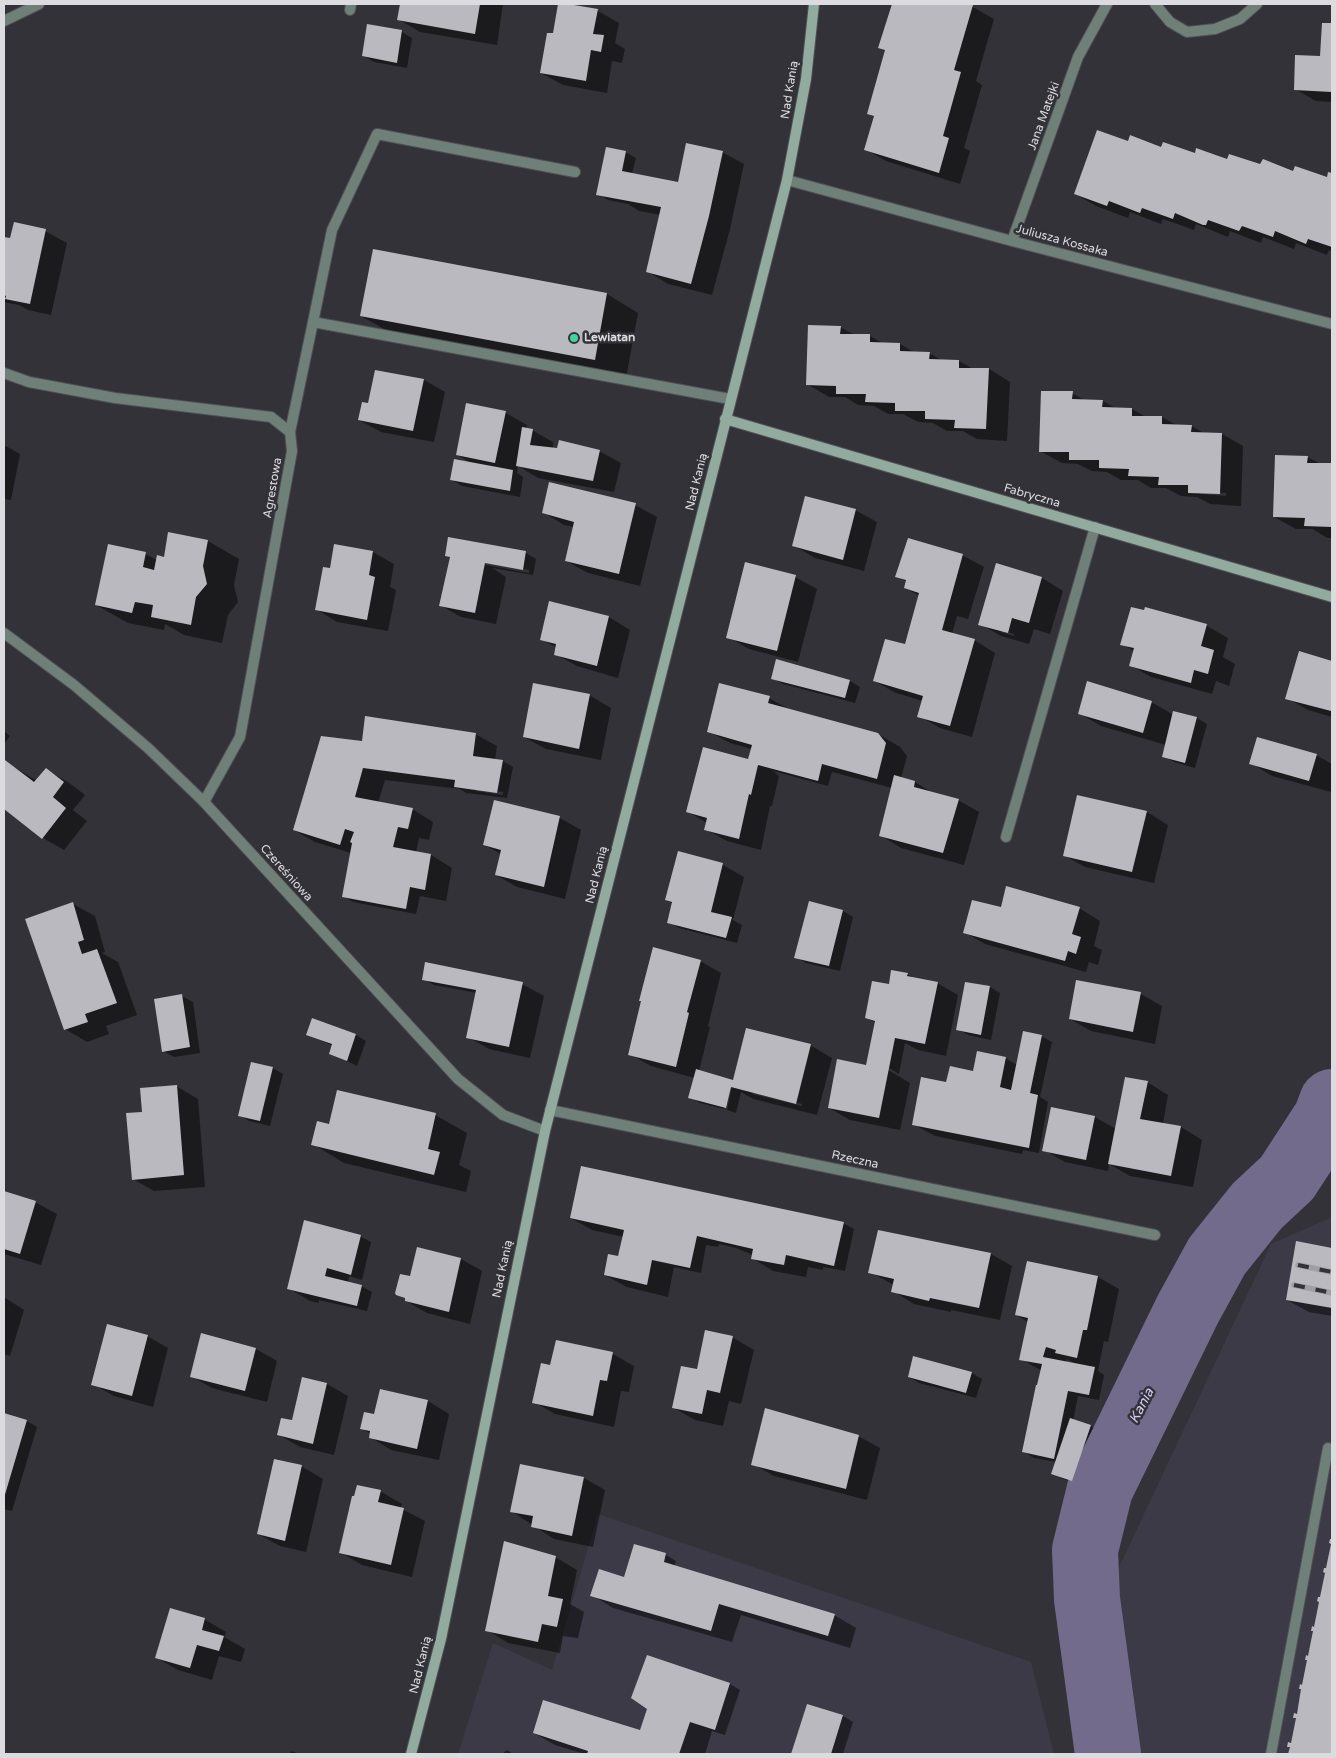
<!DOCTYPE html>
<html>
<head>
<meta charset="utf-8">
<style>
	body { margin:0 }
	#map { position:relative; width:1336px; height:1758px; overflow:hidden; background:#333238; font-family:"Varela Round",sans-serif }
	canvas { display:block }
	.frame { position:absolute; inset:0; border:5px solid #dcdbdf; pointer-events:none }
</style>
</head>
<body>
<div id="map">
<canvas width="1336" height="1758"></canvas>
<div class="frame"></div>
</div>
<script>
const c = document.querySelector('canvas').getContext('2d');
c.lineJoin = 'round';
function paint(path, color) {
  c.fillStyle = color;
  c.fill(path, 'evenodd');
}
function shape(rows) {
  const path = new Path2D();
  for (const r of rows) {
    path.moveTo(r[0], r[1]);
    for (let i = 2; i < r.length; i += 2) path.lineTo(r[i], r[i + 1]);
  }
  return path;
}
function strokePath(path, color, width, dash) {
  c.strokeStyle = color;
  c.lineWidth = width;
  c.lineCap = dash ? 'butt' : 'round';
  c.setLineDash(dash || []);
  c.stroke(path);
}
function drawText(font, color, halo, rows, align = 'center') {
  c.font = font + ' "Varela Round",sans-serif';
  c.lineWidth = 5;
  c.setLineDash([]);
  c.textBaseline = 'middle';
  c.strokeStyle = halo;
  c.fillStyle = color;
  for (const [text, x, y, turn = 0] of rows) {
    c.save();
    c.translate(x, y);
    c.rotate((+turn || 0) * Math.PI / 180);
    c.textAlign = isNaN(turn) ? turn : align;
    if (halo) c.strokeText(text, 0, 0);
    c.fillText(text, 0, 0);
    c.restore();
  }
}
paint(shape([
	[1332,1217,1332,1754,1138,1754,1113,1580,1271,1244],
	[598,1514,1031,1662,1054,1754,458,1754,493,1643,552,1670]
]), '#3c3a46');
paint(shape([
	[401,4,503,4,497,45,420,32,398,19],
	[560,4,598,11,619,23,615,43,625,49,622,63,612,61,607,93,563,85,541,73,554,35],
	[893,4,963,4,973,7,994,19,976,81,982,85,964,148,970,151,960,184,886,161,865,149,874,117,868,113,886,51,880,48],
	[1323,24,1332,24,1332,102,1316,101,1295,89,1321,57],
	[368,26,402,32,412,38,407,68,374,62,364,56],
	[1128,142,1327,178,1329,173,1332,174,1332,251,1329,250,1327,255,1296,243,1294,249,1263,237,1261,243,1230,231,1228,237,1196,224,1194,230,1163,219,1161,224,1130,212,1128,218,1096,206,1075,194],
	[625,152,636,158,632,174,678,184,722,152,744,164,730,229,712,295,668,284,647,271,661,215,639,211,628,204,608,200,598,194],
	[45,231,67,243,51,315,28,310,19,305,4,302,4,238,11,240],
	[607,294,638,313,626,378,393,334,361,316],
	[840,327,855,335,870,336,884,344,900,344,914,352,929,353,943,361,959,361,973,369,989,369,1010,382,1007,441,977,439,963,431,947,431,933,423,918,422,903,414,888,414,874,406,858,405,845,397,829,397,807,384],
	[424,380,445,392,434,442,381,432,359,420,369,404],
	[1072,393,1086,401,1103,401,1117,409,1132,409,1146,417,1162,417,1176,425,1192,426,1205,434,1222,434,1243,446,1241,506,1210,504,1197,497,1181,496,1166,488,1151,488,1138,480,1121,480,1107,472,1092,471,1078,464,1062,463,1040,451],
	[1198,492,1226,493,1226,496,1201,494],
	[467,404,506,413,527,425,526,429,532,430,553,442,553,449,599,451,621,463,614,492,538,478,518,466,517,473,523,477,520,497,462,486,452,480,471,463,458,455],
	[4,445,20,454,11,500,4,499],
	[1307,457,1321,464,1332,465,1332,538,1327,538,1313,529,1296,529,1274,517],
	[635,505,657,517,640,586,588,573,566,561,574,527,564,525,543,512],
	[855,510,877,522,864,571,815,558,793,545],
	[208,541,239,559,234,585,238,602,228,615,222,643,184,635,165,624,164,630,128,623,96,605,145,554,157,560],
	[373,552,394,564,390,587,396,590,388,631,337,622,316,609,331,570],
	[526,553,536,559,533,575,492,568,506,577,496,624,461,617,440,605,451,558,446,555],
	[482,562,529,570,529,573,486,565],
	[962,555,984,567,968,619,957,616,952,634,974,640,995,653,972,737,940,728,919,716,923,701,896,693,874,681,906,646,920,596,905,588,907,582,897,576],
	[795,577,817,589,798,662,749,649,728,637],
	[1042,578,1063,591,1050,634,1034,629,1029,644,1001,636,980,624],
	[1001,630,1014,634,1014,636,1001,632],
	[1146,609,1207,626,1228,638,1223,657,1235,664,1229,686,1216,681,1212,694,1151,677,1130,665,1134,651,1122,644],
	[609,617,630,630,618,678,577,666,555,654,557,648,541,639],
	[1300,653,1332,662,1332,717,1308,710,1287,698],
	[772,678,850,681,860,687,855,703,783,684],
	[589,695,611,708,601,760,546,749,524,737],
	[769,698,790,710,878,734,900,747,907,756,901,778,915,782,934,794,958,800,979,812,964,865,901,848,880,835,892,788,832,772,828,786,773,771,779,776,772,806,770,806,761,850,727,841,705,829,707,823,687,811,755,763,752,749,730,743,708,731],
	[1151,702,1174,715,1197,718,1207,724,1195,768,1174,762,1163,756,1166,745,1101,726,1079,713],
	[4,731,10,736,4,744],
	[475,734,497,746,495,760,503,761,513,767,507,798,466,793,460,789,385,780,378,803,412,809,433,822,429,840,419,838,416,853,431,855,452,868,446,901,420,896,416,914,353,902,343,896,351,853,315,842,294,830,363,742],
	[476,789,503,792,503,795,476,791],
	[1316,755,1332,764,1332,786,1331,792,1272,776,1251,763],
	[6,762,37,781,46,770,68,782,85,795,73,810,87,821,64,850,43,838,4,807,4,764],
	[495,802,560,818,581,830,565,899,517,887,496,875,501,854,484,845],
	[1147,812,1168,825,1154,883,1085,867,1064,855],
	[678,853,723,865,744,877,733,920,742,925,737,943,679,928,669,922,673,904,666,900],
	[809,902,843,911,853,917,840,971,806,963,796,957],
	[73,904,95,916,105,952,102,953,118,962,137,1015,106,1026,109,1034,87,1042,65,1029],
	[1079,908,1100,921,1094,946,1102,950,1098,965,1089,962,1086,972,985,944,964,932,1002,909],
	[700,961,721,973,708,1026,710,1027,699,1071,733,1082,810,1045,832,1058,817,1115,753,1099,741,1092,736,1113,727,1110,732,1086,730,1086,724,1109,700,1103,690,1097,695,1078,651,1066,630,1054],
	[753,1092,802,1104,802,1106,753,1094],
	[907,974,914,978,937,983,958,995,946,1056,918,1050,905,1043,899,1074,884,1065,883,1067,910,1083,900,1130,850,1120,829,1108,867,1067,876,1023,867,1018,890,986],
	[423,979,522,984,544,996,530,1058,489,1049,468,1037,477,993,434,985],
	[1077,982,1141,994,1162,1006,1155,1044,1091,1031,1070,1019],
	[990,987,1000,993,991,1040,968,1035,958,1029],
	[182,996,193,1002,200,1053,174,1057,163,1051],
	[313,1020,356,1035,366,1041,357,1066,331,1053,333,1046,308,1034],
	[1041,1036,1052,1042,1040,1097,1048,1102,1039,1153,1023,1150,1022,1154,935,1136,913,1124,947,1084,1005,1058,1017,1065],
	[252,1063,273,1068,283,1074,270,1126,249,1121,239,1115],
	[1147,1082,1168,1095,1163,1124,1181,1127,1202,1140,1193,1187,1130,1176,1109,1164,1108,1171,1065,1162,1044,1150,1095,1117,1116,1129],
	[176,1086,198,1099,205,1187,154,1191,133,1179,144,1113],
	[435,1115,467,1133,459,1165,471,1171,466,1192,344,1163,313,1144,330,1125],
	[4,1192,35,1202,57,1214,41,1265,4,1254],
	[571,1218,843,1223,854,1229,845,1271,823,1267,823,1270,808,1267,806,1277,773,1271,752,1258,753,1255,736,1248,719,1244,718,1247,706,1245,701,1273,674,1267,668,1297,627,1287,605,1275,619,1257,624,1237,592,1230],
	[360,1236,371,1242,362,1280,349,1276,348,1282,361,1286,372,1292,367,1311,319,1300,319,1303,310,1301,288,1288],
	[1297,1243,1332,1249,1332,1316,1309,1312,1287,1300],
	[991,1254,1012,1266,1000,1320,951,1310,951,1312,914,1304,893,1291,894,1285,870,1272],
	[461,1259,482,1271,470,1324,427,1313,406,1301,411,1278],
	[1098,1277,1119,1289,1108,1342,1104,1341,1098,1371,1104,1375,1099,1400,1078,1396,1073,1421,1091,1426,1101,1432,1083,1486,1063,1479,1052,1473,1056,1462,1034,1458,1024,1452,1042,1371,1021,1359,1028,1322,1016,1315],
	[1067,1359,1077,1365,1066,1363],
	[4,1297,24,1310,10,1356,4,1354],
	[147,1336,168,1348,153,1407,114,1396,93,1384],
	[732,1337,754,1350,741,1404,729,1401,723,1426,695,1420,674,1408],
	[557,1341,613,1354,634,1366,629,1392,621,1391,614,1427,555,1414,534,1402,551,1367],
	[256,1349,277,1361,267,1402,212,1388,191,1376],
	[914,1357,972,1373,982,1379,976,1398,919,1383,909,1377],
	[327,1384,348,1396,334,1455,300,1447,279,1435],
	[381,1391,428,1401,449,1414,439,1460,391,1450,370,1437,371,1434,361,1428,375,1416],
	[4,1414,27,1421,37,1427,12,1511,4,1509],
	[858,1436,880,1448,867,1500,774,1476,753,1464],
	[301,1466,323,1479,306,1552,280,1546,258,1534],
	[584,1478,605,1490,593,1547,554,1539,511,1511],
	[380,1491,402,1504,400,1508,425,1521,412,1577,362,1565,340,1552],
	[1331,1540,1332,1541,1332,1754,1289,1754,1332,1544,1330,1543],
	[635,1546,666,1555,676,1561,674,1566,834,1615,856,1628,850,1648,741,1615,732,1642,613,1608,592,1595,625,1578],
	[555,1557,577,1570,570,1604,584,1612,578,1638,563,1636,560,1653,508,1643,487,1630],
	[204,1619,226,1632,224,1637,245,1649,241,1662,219,1656,212,1680,178,1670,157,1658],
	[730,1684,740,1690,725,1735,712,1731,705,1754,585,1754,555,1745,534,1733,641,1731],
	[808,1705,843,1716,853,1722,843,1754,792,1754],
	[507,1750,513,1754,502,1754],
	[291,1751,300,1754,290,1754]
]), '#0007');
strokePath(shape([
	[1108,1754,1087,1599,1085,1550,1100,1489,1188,1309,1217,1256,1257,1206,1287,1178,1326,1118,1332,1102]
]), '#726b8c', 66);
paint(shape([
	[400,4,480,4,475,34,397,20],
	[558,4,568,4,598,9,593,34,604,35,601,52,591,50,586,81,540,73,547,33,553,33],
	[892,4,967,4,973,5,954,70,961,72,943,136,949,138,939,173,864,150,874,116,867,114,885,50,878,48],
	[1322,23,1332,23,1332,92,1294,90,1295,55,1320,56],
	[367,24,402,30,397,63,362,56],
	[1097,130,1128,141,1130,135,1161,147,1163,142,1195,153,1196,148,1227,159,1229,154,1260,164,1263,159,1293,171,1295,166,1327,177,1328,172,1332,173,1332,247,1308,239,1306,244,1275,231,1273,237,1242,226,1239,231,1208,220,1206,225,1203,225,1175,213,1173,219,1142,208,1140,213,1109,201,1107,206,1074,194],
	[686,143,723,151,709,216,691,284,646,272,661,207,596,195,606,147,626,151,622,171,678,182],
	[14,222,46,229,30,304,5,299,6,296,4,295,4,237,10,238],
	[373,249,607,293,595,360,360,316],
	[808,325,841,326,840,334,870,334,870,342,900,343,900,351,930,352,929,359,959,360,959,368,989,368,986,429,954,428,955,420,925,419,925,411,895,411,895,403,865,402,866,394,836,394,836,386,806,385],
	[375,370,424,379,413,431,358,420,362,402,368,403],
	[1041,391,1073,391,1072,399,1103,400,1102,407,1132,408,1132,416,1162,416,1162,424,1192,425,1191,432,1222,433,1220,494,1188,493,1188,485,1158,485,1159,477,1128,476,1129,469,1099,468,1099,460,1069,460,1069,452,1039,452],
	[466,403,506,411,495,463,456,455],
	[522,427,533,429,530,445,557,448,559,440,600,450,593,481,516,466],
	[1275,455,1308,456,1307,463,1332,463,1332,527,1304,526,1305,518,1273,517],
	[454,459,513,470,510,491,450,480],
	[549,482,636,503,619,574,565,561,574,522,542,513],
	[805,496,856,509,843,560,792,546],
	[168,532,208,540,203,566,207,584,196,597,191,625,151,617,153,605,135,602,132,613,95,605,108,544,146,552,143,567,154,570,157,555,164,557],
	[448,537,526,551,523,570,485,563,475,613,439,606,450,557,445,556],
	[908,538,963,554,942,630,975,639,950,726,917,717,923,696,873,681,885,639,905,644,919,593,904,588,906,580,895,577],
	[334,544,373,551,369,575,375,577,367,620,315,610,323,567,330,568],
	[745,562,796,575,777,651,726,638],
	[996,563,1042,577,1029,623,1012,618,1008,633,978,625],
	[549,601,609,616,597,666,554,655,556,644,540,640],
	[1131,607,1144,610,1145,607,1207,624,1201,646,1214,650,1208,674,1194,670,1191,683,1129,666,1134,648,1120,645],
	[1299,651,1332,661,1331,711,1285,699],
	[776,659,850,680,845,698,771,679],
	[1087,681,1152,701,1143,733,1078,714],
	[533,683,590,694,579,749,523,737],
	[719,683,770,696,768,703,878,733,886,743,877,779,822,764,818,781,758,765,751,795,749,794,739,839,704,830,707,818,686,812,703,747,748,759,752,745,707,732],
	[1173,711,1197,717,1185,763,1162,757],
	[365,716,476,733,473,756,503,760,497,793,454,787,455,780,363,768,355,797,413,808,408,829,398,827,393,847,431,854,425,890,410,887,406,909,342,897,352,843,350,842,354,832,345,829,340,845,293,830,321,736,362,741],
	[1257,737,1317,754,1309,781,1249,764],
	[5,760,34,782,46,768,64,782,53,797,66,808,42,839,4,809,4,762],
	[894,775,915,781,914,787,959,799,943,853,879,836],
	[1077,795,1147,811,1132,872,1063,856],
	[494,800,560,816,544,887,495,875,501,850,483,845],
	[678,851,723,863,711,912,732,917,726,938,667,923,672,902,665,900],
	[1006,886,1080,907,1072,934,1081,937,1076,954,1068,951,1065,961,963,933,972,900,1001,907],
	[809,901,843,910,829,966,794,958],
	[73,902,84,940,78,942,82,954,97,949,117,1003,85,1014,88,1022,64,1030,25,919],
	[653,947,701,960,687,1012,689,1013,676,1067,628,1055,641,1001,639,1001],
	[425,962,523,982,509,1047,466,1038,476,990,422,980],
	[891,970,908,973,907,976,938,982,925,1044,895,1038,879,1118,828,1108,837,1059,866,1065,875,1021,865,1018,872,981,889,984],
	[1076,980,1141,992,1133,1032,1069,1019],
	[965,982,990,986,981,1035,956,1030],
	[182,994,190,1047,162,1052,154,999],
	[312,1018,356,1034,347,1061,329,1054,332,1044,306,1035],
	[746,1028,811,1044,796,1104,731,1087,726,1108,688,1098,696,1069,733,1080],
	[1023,1031,1042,1035,1030,1093,1038,1095,1029,1148,912,1125,921,1077,946,1082,950,1066,973,1071,977,1051,1006,1057,1000,1087,1011,1090],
	[251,1062,273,1067,260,1121,238,1116],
	[1125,1077,1148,1081,1140,1119,1181,1126,1171,1176,1108,1164],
	[177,1085,184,1175,132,1180,126,1113,142,1112,140,1088],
	[337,1090,436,1113,428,1149,440,1152,434,1175,311,1145,317,1121,329,1124],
	[1051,1107,1095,1116,1086,1160,1042,1151],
	[581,1166,844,1222,834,1266,786,1255,784,1265,751,1259,753,1249,697,1236,690,1268,652,1260,647,1285,604,1275,608,1254,618,1256,624,1230,570,1218],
	[4,1191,36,1201,20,1254,4,1249],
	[304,1220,361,1235,351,1275,327,1268,325,1276,362,1285,357,1306,287,1289],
	[878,1230,991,1253,979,1308,930,1298,929,1301,891,1292,894,1279,868,1273],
	[1296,1241,1332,1248,1332,1308,1286,1300],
	[417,1247,461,1258,449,1312,405,1301,405,1298,396,1295,395,1293,400,1274,410,1276],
	[1027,1261,1098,1276,1087,1330,1083,1330,1077,1358,1055,1353,1056,1350,1046,1347,1043,1357,1095,1367,1089,1395,1068,1391,1054,1459,1022,1452,1036,1385,1037,1385,1042,1364,1019,1360,1028,1318,1015,1315],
	[107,1324,148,1335,132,1396,91,1385],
	[705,1330,733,1336,720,1393,707,1390,702,1414,672,1408,681,1366,697,1369],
	[201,1333,256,1348,245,1391,190,1377],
	[556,1340,613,1352,607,1381,600,1380,593,1416,532,1403,541,1363,550,1365],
	[913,1356,972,1372,966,1393,908,1377],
	[302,1377,327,1383,313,1444,277,1435,281,1418,292,1420],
	[380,1389,428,1400,417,1449,369,1438,370,1431,360,1429,364,1412,374,1414],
	[765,1408,859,1435,846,1489,751,1465],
	[4,1413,27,1420,4,1498],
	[1070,1418,1091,1425,1072,1481,1051,1474],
	[274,1459,302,1465,285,1541,257,1534],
	[520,1464,584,1477,572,1536,531,1527,533,1516,510,1512],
	[357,1485,381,1490,378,1502,404,1508,391,1565,339,1553,352,1496,354,1496],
	[1330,1539,1332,1539,1332,1754,1288,1754,1290,1747,1287,1747,1288,1742,1291,1743,1296,1718,1293,1718,1294,1713,1297,1714,1301,1689,1299,1689,1300,1684,1302,1685,1307,1660,1305,1660,1306,1655,1308,1656,1313,1631,1311,1631,1312,1626,1314,1627,1319,1602,1317,1601,1318,1597,1320,1597,1325,1573,1323,1572,1324,1568,1326,1568,1331,1544,1329,1543],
	[504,1541,556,1556,548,1596,563,1599,557,1627,542,1624,538,1642,485,1631],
	[634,1544,666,1553,664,1562,835,1614,828,1636,719,1604,711,1631,590,1596,599,1569,624,1577],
	[170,1608,205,1618,202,1630,224,1636,219,1651,197,1645,190,1668,155,1658],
	[647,1655,730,1683,715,1730,690,1722,679,1754,587,1754,588,1751,533,1733,543,1700,640,1730,647,1709,631,1698],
	[807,1704,843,1715,831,1754,791,1754]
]), '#bab9c0');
const lane = shape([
	[313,322,332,230,377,134,575,172],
	[290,432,313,322,730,399],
	[1006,837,1095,527],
	[1271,1754,1328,1448,1332,1449]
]);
const street = shape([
	[1155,4,1170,22,1187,32,1215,29,1240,19,1257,4],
	[350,10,351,4],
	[4,21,39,4],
	[787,180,1012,241,1332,324],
	[1012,241,1078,57,1107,4],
	[4,373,29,382,115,398,271,417,290,432,292,451,240,737,204,802],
	[4,633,74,685,148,748,204,802,458,1079,503,1115,545,1131],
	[550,1110,1155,1235]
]);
const secondary = shape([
	[725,419,1332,597],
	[411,1754,441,1639,545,1131,787,180,806,79,814,4]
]);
strokePath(lane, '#515056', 12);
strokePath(street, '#515056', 12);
strokePath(secondary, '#515056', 12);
strokePath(lane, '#6f8078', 10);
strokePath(street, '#6f8078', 10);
strokePath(secondary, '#91ab9e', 10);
const rail = shape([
	[1298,1265,1332,1272],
	[1294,1285,1332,1293]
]);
strokePath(rail, '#a09fa4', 5.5);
strokePath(rail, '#333238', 4, [11]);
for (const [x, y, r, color] of [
	[574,338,5,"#42d4a0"]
]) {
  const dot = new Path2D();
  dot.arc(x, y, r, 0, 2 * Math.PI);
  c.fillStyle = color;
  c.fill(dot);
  strokePath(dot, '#333238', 2);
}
drawText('12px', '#dcdbdf', '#333238', [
	["Nad Kanią",790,90,-81],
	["Jana Matejki",1044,116,-70],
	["Juliusza Kossaka",1062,241,15],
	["Nad Kanią",697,482,-76],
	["Agrestowa",273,488,-80],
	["Fabryczna",1032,496,16],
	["Czereśniowa",286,873,48],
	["Nad Kanią",597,875,-76],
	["Rzeczna",855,1160,12],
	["Nad Kanią",503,1269,-78],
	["Nad Kanią",421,1665,-76]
]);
drawText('bold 12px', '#dcdbdf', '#333238', [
	["Lewiatan",584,338]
], 'left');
drawText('italic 14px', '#d2c9f7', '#333238', [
	["Kania",1142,1406,-63]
]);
</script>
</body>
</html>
